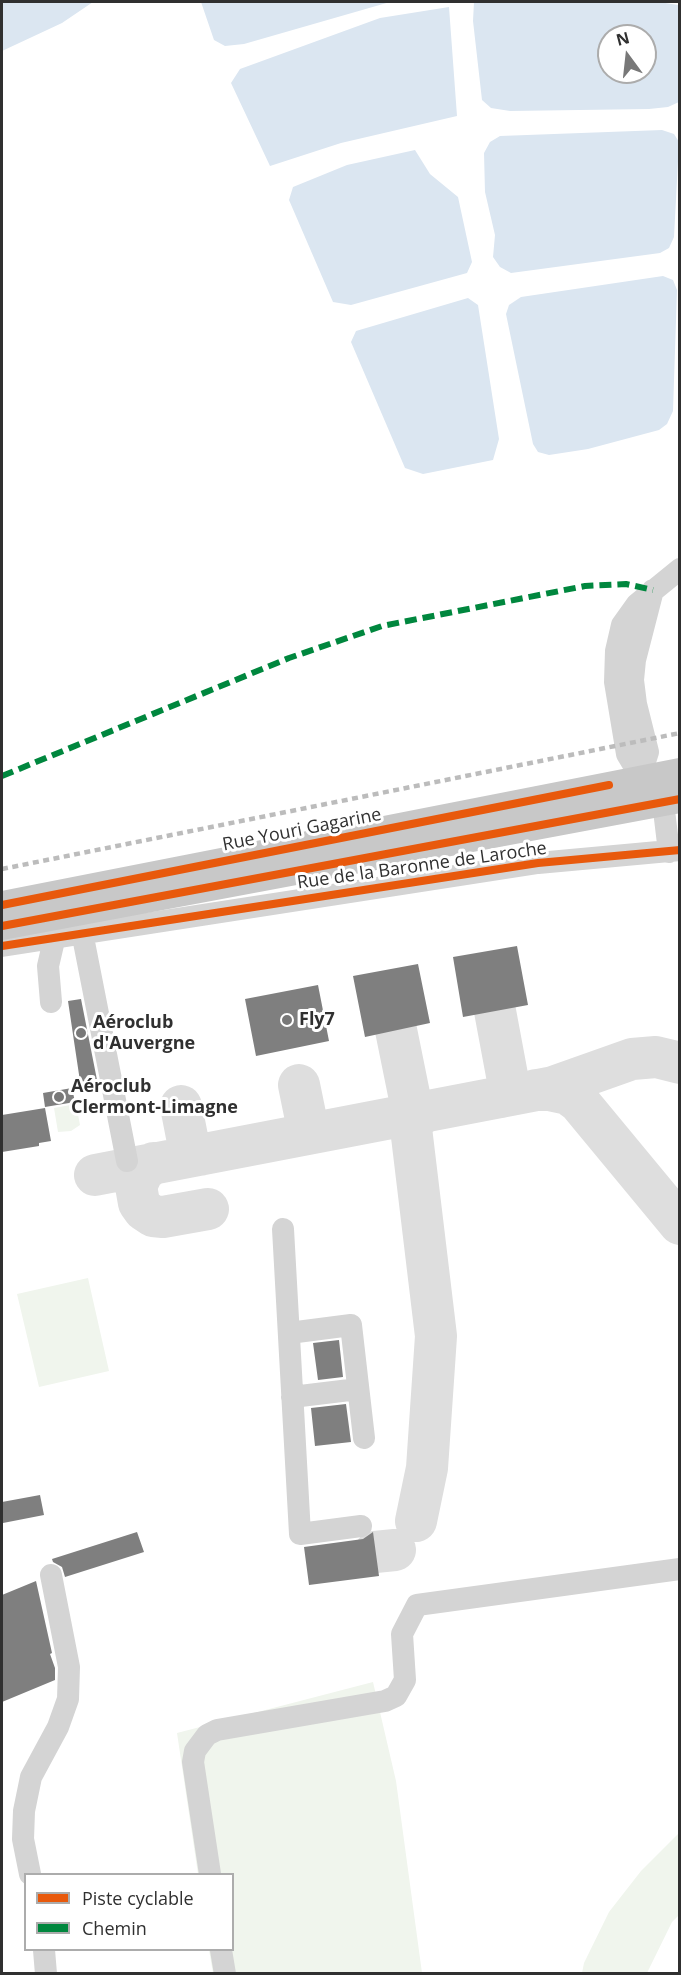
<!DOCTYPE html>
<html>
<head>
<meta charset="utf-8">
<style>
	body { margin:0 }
	#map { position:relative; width:681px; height:1975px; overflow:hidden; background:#fff; font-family:"Open Sans",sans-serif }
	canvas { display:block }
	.frame { position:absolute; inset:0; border:3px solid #303030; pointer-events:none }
	.legend { position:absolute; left:24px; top:1873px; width:210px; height:78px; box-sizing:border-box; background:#fff; border:2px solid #acacac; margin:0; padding:8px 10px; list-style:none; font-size:18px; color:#303030 }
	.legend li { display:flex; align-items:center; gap:12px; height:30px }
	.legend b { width:30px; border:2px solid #acacac }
	.north { position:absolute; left:597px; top:24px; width:60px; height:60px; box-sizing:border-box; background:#fff; border:2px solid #acacac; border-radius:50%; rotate:345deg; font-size:16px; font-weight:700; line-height:24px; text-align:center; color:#303030 }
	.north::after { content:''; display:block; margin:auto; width:21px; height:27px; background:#787878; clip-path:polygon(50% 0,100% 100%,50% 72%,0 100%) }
</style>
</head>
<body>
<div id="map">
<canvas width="681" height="1975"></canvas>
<div class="frame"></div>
<ul class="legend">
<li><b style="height:8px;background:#e8590c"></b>Piste cyclable</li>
<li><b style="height:8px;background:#00873e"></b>Chemin</li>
</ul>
<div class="north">N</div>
</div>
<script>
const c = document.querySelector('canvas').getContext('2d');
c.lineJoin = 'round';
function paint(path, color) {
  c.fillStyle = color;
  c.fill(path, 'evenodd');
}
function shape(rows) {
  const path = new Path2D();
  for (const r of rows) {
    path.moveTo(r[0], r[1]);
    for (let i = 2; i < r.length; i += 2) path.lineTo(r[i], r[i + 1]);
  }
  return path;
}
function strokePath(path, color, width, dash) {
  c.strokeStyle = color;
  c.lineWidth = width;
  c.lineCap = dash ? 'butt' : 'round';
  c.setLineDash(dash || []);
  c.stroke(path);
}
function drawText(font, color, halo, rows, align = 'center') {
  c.font = font + ' "Open Sans",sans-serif';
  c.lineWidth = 6;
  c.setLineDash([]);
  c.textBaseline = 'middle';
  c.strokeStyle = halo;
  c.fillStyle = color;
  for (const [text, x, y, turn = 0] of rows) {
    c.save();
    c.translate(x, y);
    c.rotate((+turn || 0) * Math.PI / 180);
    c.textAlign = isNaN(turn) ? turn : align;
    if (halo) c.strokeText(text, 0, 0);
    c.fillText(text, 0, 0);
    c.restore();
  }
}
paint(shape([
	[76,1104,80,1125,71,1131,58,1132,54,1108],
	[88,1278,109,1371,39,1387,17,1294],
	[373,1682,396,1781,422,1973,213,1973,209,1950,232,1950,232,1874,198,1874,177,1733],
	[679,1833,679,1915,672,1922,647,1973,582,1973,584,1963,609,1912,641,1871]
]), '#f0f5ed');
paint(shape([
	[2,2,93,2,62,23,2,51],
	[201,2,390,2,244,44,225,46,214,40],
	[474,2,659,2,678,5,679,102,668,107,649,109,510,111,491,108,482,100,473,21],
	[609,36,645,36,645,72,609,72],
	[449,7,457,116,341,143,270,166,231,83,240,69,380,18],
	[662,130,674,134,679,142,674,237,669,248,660,253,511,273,500,267,493,257,495,235,485,192,484,153,490,142,500,136],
	[415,150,430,174,458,197,472,262,467,273,351,305,333,302,289,200,293,187,347,165],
	[663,276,673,280,677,290,673,411,667,424,659,430,588,449,549,455,538,452,533,444,506,314,509,305,521,297],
	[468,298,478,305,499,439,493,460,423,474,405,468,351,342,356,331]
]), '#dbe6f1');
strokePath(shape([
	[495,1011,509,1086,501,1097],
	[396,1030,411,1104,415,1110,425,1112],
	[299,1085,307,1124,312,1130,319,1132],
	[536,1090,549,1090,568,1094,579,1102,680,1224],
	[181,1106,189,1147,199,1155],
	[154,1163,143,1171,136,1186,139,1203,144,1210,153,1216,163,1217,208,1209],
	[95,1175,553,1087,632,1059,656,1057,680,1063],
	[416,1521,427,1468,436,1336,411,1128,415,1118,425,1112],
	[375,1552,395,1550]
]), '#dedede', 42);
paint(shape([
	[517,946,528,1005,463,1017,453,957],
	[418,964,430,1023,365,1037,353,976],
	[318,985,329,1041,256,1056,245,999],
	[81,999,98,1085,81,1088,68,1001],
	[72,1088,75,1102,45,1107,43,1093],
	[45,1108,51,1141,39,1143,39,1146,2,1152,2,1115],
	[339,1340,343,1377,318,1380,313,1343],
	[346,1404,351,1442,315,1446,311,1408],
	[40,1495,44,1515,3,1523,2,1502],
	[137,1532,144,1552,65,1577,62,1567,53,1562,52,1559],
	[373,1532,379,1576,309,1585,304,1547,363,1539],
	[36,1581,52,1653,50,1654,55,1668,55,1680,2,1702,2,1595]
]), '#7f7f7f');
strokePath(shape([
	[637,786,648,752,636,704,633,680,635,660,653,590],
	[669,852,663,802,642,779,627,754,615,682,616,651,622,625,637,604,680,569],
	[82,932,127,1161],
	[2,946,538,863,680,850],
	[51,1002,48,966,55,936],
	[283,1229,300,1534,361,1526],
	[289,1333,351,1325,364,1438],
	[292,1397,358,1389],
	[30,1874,23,1839,24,1811,31,1777,58,1727,68,1699,69,1667,51,1575],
	[210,1874,193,1762,195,1751,207,1735,217,1730,385,1701,396,1696,405,1680,402,1634,417,1605,680,1569],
	[44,1950,46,1974],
	[221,1950,225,1974]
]), '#d4d4d4', 22);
strokePath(shape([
	[2,905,680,772],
	[2,926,680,799]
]), '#c8c8c8', 28);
strokePath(shape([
	[2,869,680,733]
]), '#bcbcbc', 4.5, [6, 4.5]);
strokePath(shape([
	[2,776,289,658,382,626,585,586,626,584,653,590]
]), '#00873e', 6, [12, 6]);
strokePath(shape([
	[2,905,609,785],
	[2,926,680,799],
	[2,946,538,863,680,850]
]), '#e8590c', 8);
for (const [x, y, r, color] of [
	[287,1020,6,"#787878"],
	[81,1033,6,"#787878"],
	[59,1097,6,"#787878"]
]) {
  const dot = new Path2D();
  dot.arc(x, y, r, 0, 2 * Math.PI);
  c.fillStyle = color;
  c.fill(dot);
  strokePath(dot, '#fff', 2);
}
drawText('18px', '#303030', '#fff', [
	["Rue Youri Gagarine",302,830,-11],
	["Rue de la Baronne de Laroche",422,866,-8]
]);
drawText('bold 18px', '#303030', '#fff', [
	["Fly7",299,1020],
	["Aéroclub",93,1023],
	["d'Auvergne",93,1044],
	["Aéroclub",71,1087],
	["Clermont-Limagne",71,1108]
], 'left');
</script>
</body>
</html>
